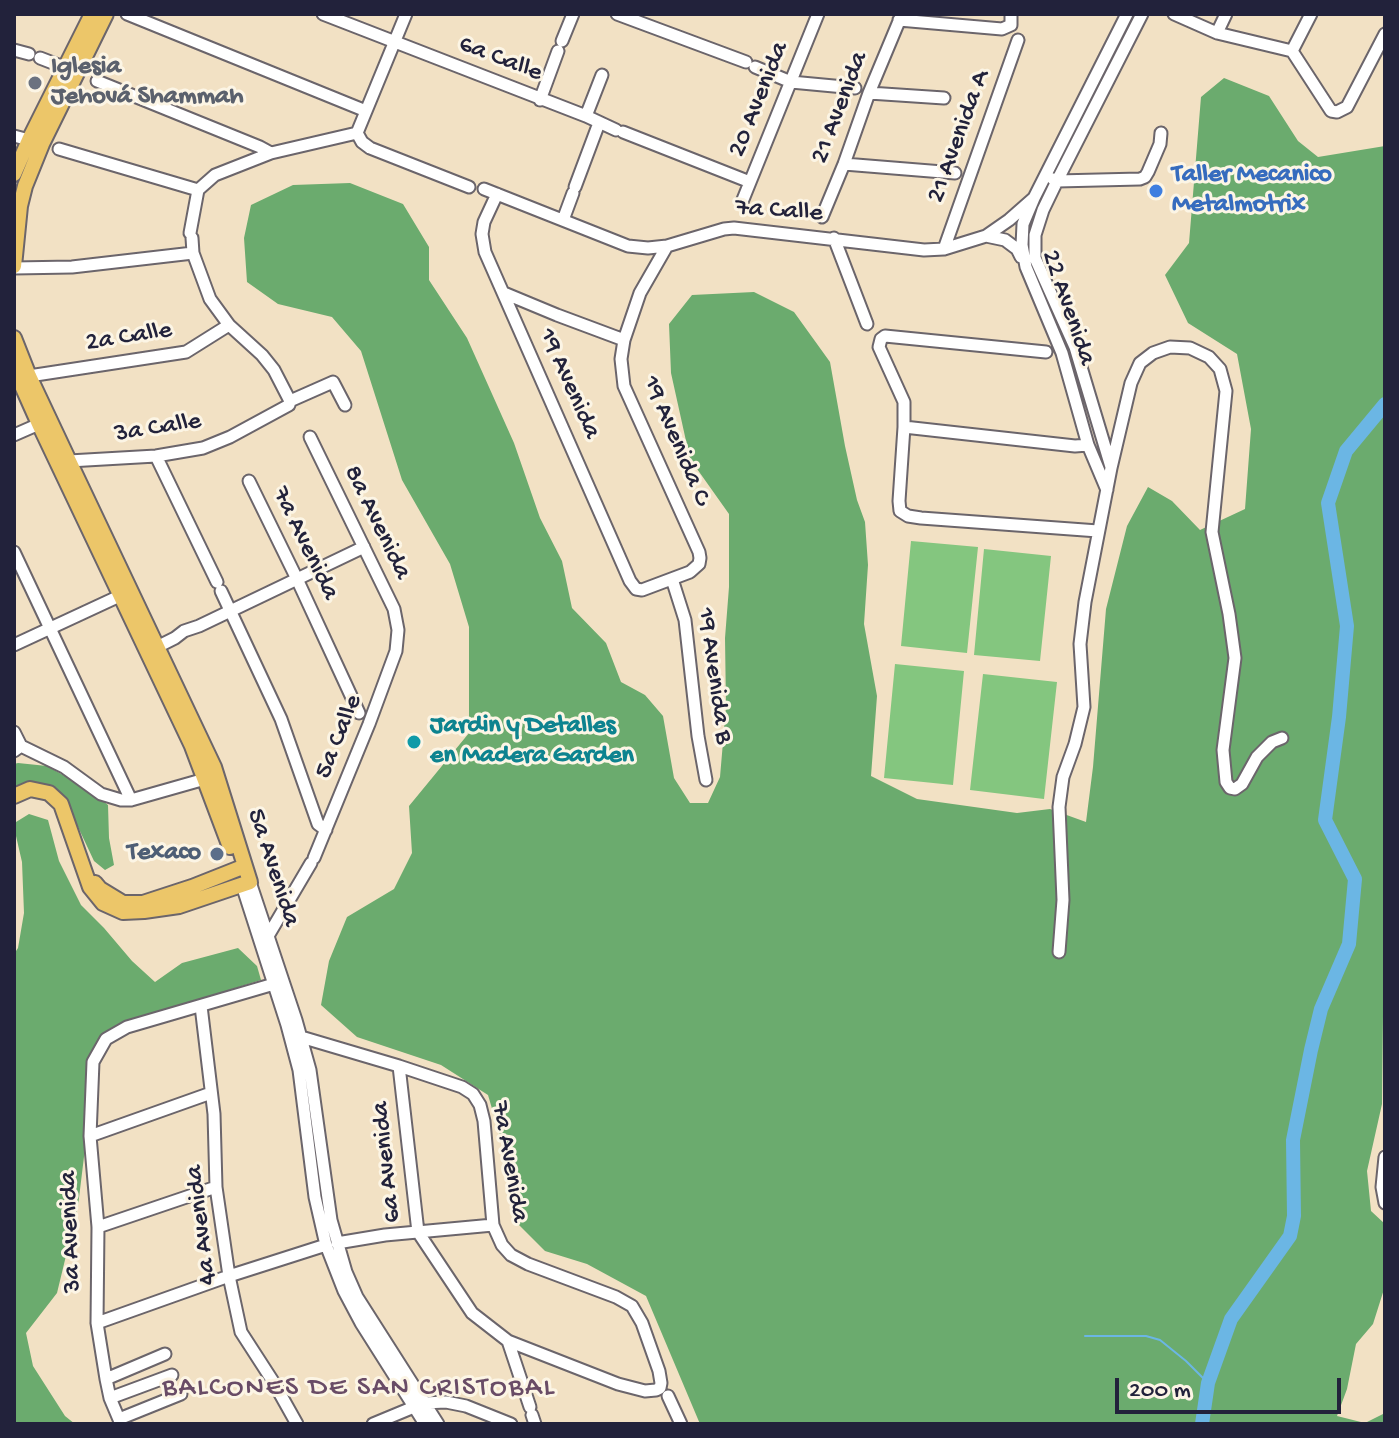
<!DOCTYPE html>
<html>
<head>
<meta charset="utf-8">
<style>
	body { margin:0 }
	#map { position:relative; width:1399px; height:1438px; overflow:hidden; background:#f2e1c4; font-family:"Gochi Hand",sans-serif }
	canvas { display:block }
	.frame { position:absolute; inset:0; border:16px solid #22223b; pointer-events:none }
	.scale { position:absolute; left:1115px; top:1378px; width:226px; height:36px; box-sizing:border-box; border:4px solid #22223b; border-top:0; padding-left:10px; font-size:24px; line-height:28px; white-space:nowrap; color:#22223b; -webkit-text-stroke:6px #fcf5e5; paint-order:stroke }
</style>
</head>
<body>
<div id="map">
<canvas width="1399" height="1438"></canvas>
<div class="frame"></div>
<div class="scale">200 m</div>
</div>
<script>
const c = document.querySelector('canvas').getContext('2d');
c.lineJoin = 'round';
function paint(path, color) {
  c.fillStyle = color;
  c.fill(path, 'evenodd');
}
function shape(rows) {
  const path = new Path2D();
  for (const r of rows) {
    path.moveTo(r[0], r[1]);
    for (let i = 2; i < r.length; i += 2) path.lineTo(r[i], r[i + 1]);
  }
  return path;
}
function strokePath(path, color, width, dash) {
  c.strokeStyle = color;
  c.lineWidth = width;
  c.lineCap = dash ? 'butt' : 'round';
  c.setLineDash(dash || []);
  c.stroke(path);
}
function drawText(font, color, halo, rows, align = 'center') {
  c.font = font + ' "Gochi Hand",sans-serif';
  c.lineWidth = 6;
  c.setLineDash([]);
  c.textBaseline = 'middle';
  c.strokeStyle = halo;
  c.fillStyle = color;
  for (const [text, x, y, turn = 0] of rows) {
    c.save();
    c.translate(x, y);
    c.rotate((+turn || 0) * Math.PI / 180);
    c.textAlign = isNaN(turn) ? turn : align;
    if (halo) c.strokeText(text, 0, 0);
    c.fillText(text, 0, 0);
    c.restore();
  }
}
paint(shape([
	[911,541,978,547,967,653,901,646],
	[984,549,1051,556,1040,661,974,655],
	[895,664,964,671,953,785,884,778],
	[983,674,1057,682,1044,799,970,790]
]), '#84c67f');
paint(shape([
	[1224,78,1269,96,1298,141,1318,157,1385,146,1385,1007,1383,1016,1382,1104,1367,1171,1371,1211,1385,1224,1385,1286,1373,1324,1356,1344,1347,1389,1337,1416,1365,1423,1385,1413,1385,1424,700,1424,646,1296,587,1264,545,1251,516,1222,508,1163,488,1095,441,1065,357,1037,321,1005,329,961,347,917,394,889,412,853,409,806,469,733,469,627,450,564,402,480,361,351,332,317,278,304,247,282,244,238,251,205,293,185,350,183,403,204,429,247,429,280,467,338,514,443,540,518,562,561,572,608,606,643,621,682,645,695,663,716,674,778,690,803,708,803,720,777,726,707,725,638,729,587,729,514,690,459,671,373,669,324,692,295,754,292,794,312,830,362,845,446,857,500,865,522,868,565,864,624,877,696,871,776,917,799,1017,813,1050,809,1086,822,1093,767,1106,609,1127,526,1148,487,1172,501,1200,530,1245,509,1251,429,1237,354,1188,323,1165,275,1189,243,1201,97],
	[18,763,47,766,86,788,108,805,109,838,114,865,105,870,94,861,71,812,31,783,14,788,14,764],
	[29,814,48,820,59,861,81,905,104,928,132,961,155,982,182,963,238,948,257,966,261,980,136,1019,98,1042,78,1206,57,1293,26,1333,33,1366,65,1416,75,1424,14,1424,14,954,18,948,24,913,22,862,16,836,16,822]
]), '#6bab6e');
strokePath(shape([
	[1085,1336,1146,1336,1160,1340,1186,1361,1208,1383]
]), '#6bb6e4', 2);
strokePath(shape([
	[1202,1424,1208,1383,1231,1319,1290,1236,1294,1216,1293,1140,1311,1050,1321,1009,1349,944,1355,879,1325,820,1339,717,1347,626,1328,503,1346,451,1385,404]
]), '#6bb6e4', 14);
const minor = shape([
	[127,14,366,111],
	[323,14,586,116,616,130],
	[617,14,746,62],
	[1174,14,1217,33,1292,51,1331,111,1337,112,1347,107,1385,34],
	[899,20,1002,29,1011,25,1011,14],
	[1217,33,1226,14],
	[562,41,573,14],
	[14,50,29,54],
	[1292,51,1311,14],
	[40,58,66,68],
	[755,67,791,82,855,88],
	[97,81,260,147,271,153],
	[869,93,944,98],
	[540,100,558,51],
	[586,116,602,75],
	[623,132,750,182],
	[357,133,406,14],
	[357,133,362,142,370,148,469,187],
	[14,136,29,140],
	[59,149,198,190],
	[844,164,955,173],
	[1053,179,1057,181,1140,179,1145,177,1148,172,1160,144,1161,133],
	[575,187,599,123],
	[484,189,628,246,648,248,667,246,724,229,734,228,924,250,944,249,986,236,1009,220,1034,198],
	[497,194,484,222,482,234,485,252,630,581,636,589,642,590,690,572,699,564,700,558,699,552,624,386,621,359,624,340,640,293,667,246],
	[742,202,818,14],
	[822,217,844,164,869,93,902,14],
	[563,220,573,193],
	[190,233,198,190,215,175,271,153,357,133],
	[986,236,1005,240,1017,249,1021,257],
	[192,238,193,253,210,299,229,325,262,355,274,370,290,401],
	[834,238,867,324],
	[944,249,1018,40],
	[14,268,72,267,193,253],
	[504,293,557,315,624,340],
	[1046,352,885,336,881,339,879,347,904,402,904,427,899,501,900,511,908,516,921,518,1098,531],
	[29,376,186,352,229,325],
	[904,427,1075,446,1088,445],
	[14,435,46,421],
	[310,437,394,609,398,630,396,651,369,724,314,858],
	[156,456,217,582],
	[69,461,156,456,203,448,230,437,289,405,290,401,333,382,345,405],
	[1111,467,1075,347,1035,258,1035,235,1043,210,1057,181,1142,14],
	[249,481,297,579,359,713],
	[1107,490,1088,445,1062,353,1026,267,1022,245,1023,224,1034,198,1127,14],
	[14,552,131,800],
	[672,579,685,620,698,736,706,780],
	[221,591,281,719,318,824,326,830],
	[14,645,126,593],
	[157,647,175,638,184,631,199,626,364,547],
	[14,732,21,746],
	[14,751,21,746,64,767,101,794,121,800,131,800,205,779],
	[250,882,296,1020,310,1070,331,1220,346,1272,357,1297,438,1424],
	[242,885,287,1025,299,1070,315,1197,326,1245,344,1291,361,1323,425,1424],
	[268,936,311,863],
	[1059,952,1063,900,1059,807,1063,777,1075,744,1084,707,1080,644,1085,602,1111,468,1131,383,1140,363,1153,353,1170,347,1190,348,1209,357,1220,369,1226,391,1212,532,1229,614,1235,658,1223,750,1226,782,1230,788,1235,789,1242,784,1257,757,1272,742,1282,738],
	[201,1006,214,1114,216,1187,229,1276,241,1332,274,1383,297,1424],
	[301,1037,399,1066,462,1087,473,1094,480,1105,484,1121,493,1225,502,1245,511,1255,528,1264,616,1297,632,1306,642,1323,659,1371,661,1383,660,1388,656,1390,645,1391,618,1384,508,1341],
	[399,1066,418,1232,472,1313,508,1341,530,1407],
	[90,1136,211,1093],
	[1385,1157,1382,1187,1385,1203],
	[98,1227,216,1187],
	[337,1243,385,1235,493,1225],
	[97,1323,229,1276,326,1245],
	[106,1379,165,1354],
	[668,1396,681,1424],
	[110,1398,172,1375],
	[424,1403,446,1402,466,1406,511,1424],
	[532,1415,535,1424],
	[119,1419,181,1394],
	[121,1424,110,1398,106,1379,97,1323,98,1227,90,1136,93,1062,106,1039,127,1027,274,984],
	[373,1424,414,1407]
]);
const major = shape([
	[14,174,29,140,92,14],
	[14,266,20,206,25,186,42,144,106,14],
	[14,338,29,376,69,461,214,767,250,882,179,906,144,911,123,912,103,903,90,887,61,804,49,793,30,789,14,796],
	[14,368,39,424,192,746,230,847],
	[95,883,100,889,123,903,143,903,192,887,245,866]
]);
strokePath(minor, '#6b656b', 15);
strokePath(major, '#6b656b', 18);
strokePath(minor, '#fff', 11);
strokePath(major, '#ecc669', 14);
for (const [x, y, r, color] of [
	[35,83,8,"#6b7280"],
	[1156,191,8,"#3f7fe0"],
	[414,742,8,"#0f9aa8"],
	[217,854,8,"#5c6f8a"]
]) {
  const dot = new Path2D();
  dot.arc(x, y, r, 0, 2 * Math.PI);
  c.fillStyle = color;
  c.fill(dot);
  strokePath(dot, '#fcf5e5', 3);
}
drawText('26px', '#22223b', '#fcf5e5', [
	["6a Calle",500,60,21],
	["20 Avenida",760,100,-68],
	["21 Avenida",841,108,-69],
	["21 Avenida A",960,137,-70],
	["7a Calle",779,212,4],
	["22 Avenida",1067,308,71],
	["2a Calle",129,338,-9],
	["19 Avenida",568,384,66],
	["3a Calle",158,429,-9],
	["19 Avenida C",675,441,67],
	["8a Avenida",376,523,64],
	["7a Avenida",304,544,64],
	["19 Avenida B",713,676,82],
	["5a Calle",340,737,-68],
	["5a Avenida",272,868,72],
	["6a Avenida",388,1162,-96],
	["7a Avenida",508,1162,80],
	["4a Avenida",203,1225,-97],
	["3a Avenida",72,1232,-92]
]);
drawText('bold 26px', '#5b616d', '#fcf5e5', [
	["Iglesia",51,68],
	["Jehová Shammah",51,98]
], 'left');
drawText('bold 26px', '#366cbe', '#fcf5e5', [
	["Taller Mecanico",1172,176],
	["Metalmotrix",1172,206]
], 'left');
drawText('bold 26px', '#0d838f', '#fcf5e5', [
	["Jardin y Detalles",430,727],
	["en Madera Garden",430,757]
], 'left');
drawText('bold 26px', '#4e5e75', '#fcf5e5', [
	["Texaco",201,854]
], 'right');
c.letterSpacing = '2px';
drawText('28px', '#694c66', '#fcf5e5', [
	["BALCONES DE SAN CRISTOBAL",359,1390]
]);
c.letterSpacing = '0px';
</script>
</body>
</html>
